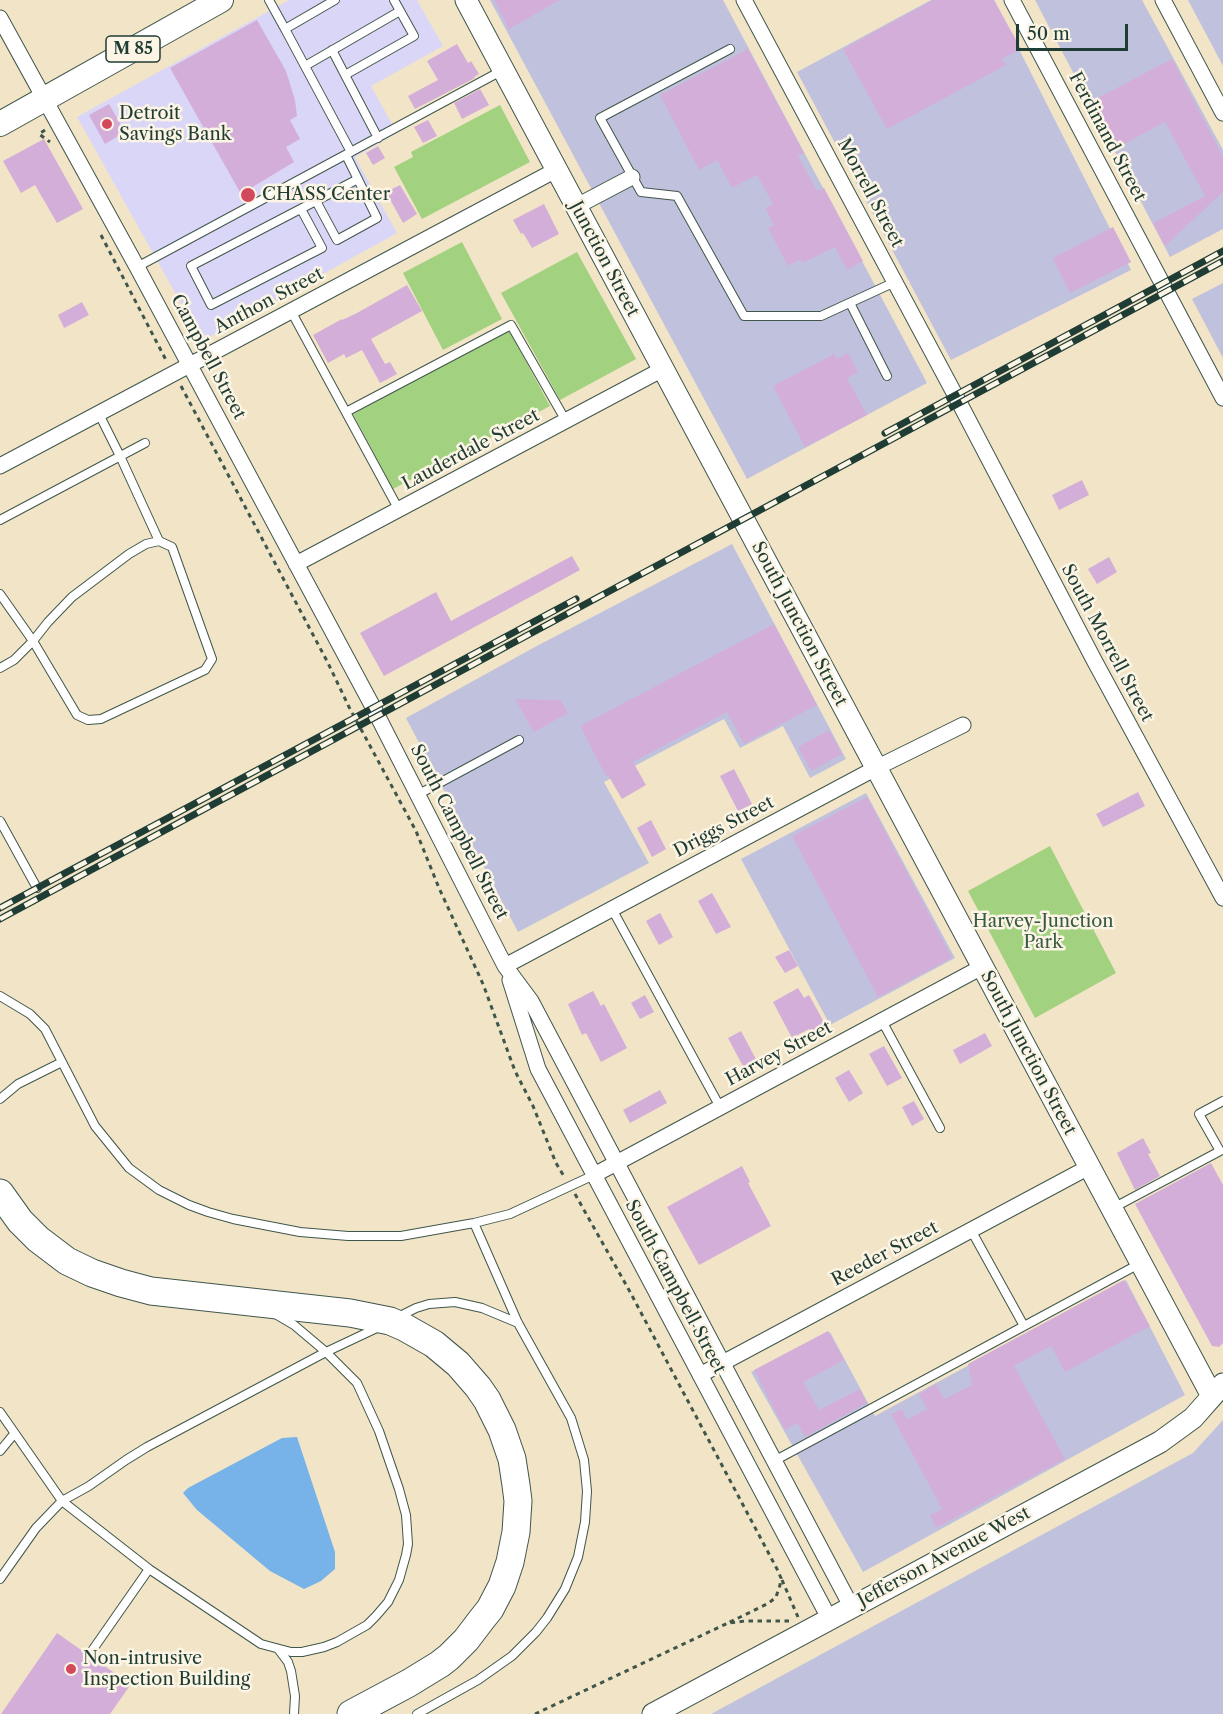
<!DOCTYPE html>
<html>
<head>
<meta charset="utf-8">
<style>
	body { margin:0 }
	#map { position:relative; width:1223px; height:1714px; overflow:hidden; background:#f2e4c7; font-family:"Libre Caslon Text",serif }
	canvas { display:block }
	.scale { position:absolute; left:1016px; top:24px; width:112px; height:27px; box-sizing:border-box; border:3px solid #1f3d34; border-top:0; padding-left:8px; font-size:18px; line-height:21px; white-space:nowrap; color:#1f3d34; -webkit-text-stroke:4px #fcf5e5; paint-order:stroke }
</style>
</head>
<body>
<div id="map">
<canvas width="1223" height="1714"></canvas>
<div class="scale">50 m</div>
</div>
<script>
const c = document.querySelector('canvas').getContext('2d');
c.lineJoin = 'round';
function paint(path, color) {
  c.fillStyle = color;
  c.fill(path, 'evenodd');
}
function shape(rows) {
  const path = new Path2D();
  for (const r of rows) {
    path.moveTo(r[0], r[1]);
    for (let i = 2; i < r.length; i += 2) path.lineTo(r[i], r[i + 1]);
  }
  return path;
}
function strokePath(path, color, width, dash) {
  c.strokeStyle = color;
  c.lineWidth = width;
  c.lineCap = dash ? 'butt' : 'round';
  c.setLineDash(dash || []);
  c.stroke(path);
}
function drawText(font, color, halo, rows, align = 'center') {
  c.font = font + ' "Libre Caslon Text",serif';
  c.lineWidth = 5;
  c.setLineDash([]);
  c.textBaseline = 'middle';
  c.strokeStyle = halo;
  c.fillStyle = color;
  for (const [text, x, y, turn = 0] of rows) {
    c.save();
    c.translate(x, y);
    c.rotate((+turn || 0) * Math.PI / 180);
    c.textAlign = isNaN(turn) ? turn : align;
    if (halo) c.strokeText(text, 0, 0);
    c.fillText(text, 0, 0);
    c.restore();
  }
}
paint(shape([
	[289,0,417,0,443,46,371,86,397,133,355,157,397,233,202,341,77,117]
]), '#dad6f7');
paint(shape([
	[490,0,723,0,927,383,747,479],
	[931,0,994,0,1131,270,951,360,797,72],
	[1035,0,1142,0,1223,150,1223,229,1170,257],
	[1188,0,1223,0,1223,66],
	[1223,283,1223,358,1192,299],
	[732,544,846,759,810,778,783,726,740,748,724,719,604,782,649,863,518,932,406,718,533,648],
	[866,793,955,958,830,1025,741,859],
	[1126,1280,1185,1395,863,1572,751,1372,830,1332,875,1416],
	[1223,1420,1223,1714,711,1714,1193,1453]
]), '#c0c2dd');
paint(shape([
	[500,105,530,162,422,219,394,167,413,157,411,152],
	[462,242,502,319,443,350,403,273],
	[577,252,636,359,560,400,501,293],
	[509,330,550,406,393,489,353,414],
	[1050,846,1116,973,1035,1018,968,891]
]), '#a2d17f');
paint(shape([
	[297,1437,335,1552,335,1569,321,1581,304,1589,270,1571,197,1510,183,1493,188,1488,282,1438]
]), '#77b2e8');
paint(shape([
	[494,0,560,0,509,29],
	[933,0,994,0,1021,49,1002,59,1006,65,887,129,843,49],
	[257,20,286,71,295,100,297,116,290,120,300,139,286,147,294,162,241,194,170,68],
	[457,44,468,63,471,61,479,74,474,77,475,78,415,109,408,96,438,80,427,61],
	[748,49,804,153,798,156,817,191,824,188,863,261,847,270,835,247,803,263,801,259,788,266,768,228,774,225,765,208,773,204,757,175,732,188,717,160,699,170,660,95],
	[1172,59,1223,157,1223,187,1217,190,1223,187,1223,192,1165,246,1153,223,1205,196,1165,122,1113,150,1088,103],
	[480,89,489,105,462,119,454,103],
	[109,104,125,132,105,144,89,115],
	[428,120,437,136,423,143,414,127],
	[44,139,83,209,57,223,35,185,21,193,3,161],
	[378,146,385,158,373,165,366,153],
	[400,185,417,214,403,223,386,192],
	[544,204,559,234,532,248,523,233,521,234,513,220],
	[1113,227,1131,262,1070,293,1053,258],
	[407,285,422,311,371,339,385,364,390,362,397,374,380,383,362,350,346,358,344,354,328,363,313,335,342,319,342,320,357,313],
	[82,302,89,315,64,328,58,315],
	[848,353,858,372,847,378,867,415,805,447,773,386,834,354,837,359],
	[1082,480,1089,495,1059,510,1052,495],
	[572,556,580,570,384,676,360,633,436,592,451,621],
	[1109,557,1117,572,1097,584,1088,569],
	[774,624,817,705,744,744,727,712,633,762,646,785,622,799,608,775,606,776,580,726],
	[515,699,561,700,568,713,534,732],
	[829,730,842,754,811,771,798,747],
	[734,769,752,804,738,811,720,776],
	[1138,792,1145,806,1103,827,1096,814],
	[867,797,952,958,878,997,792,836],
	[651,820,666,849,652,857,637,828],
	[712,893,731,927,716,934,698,901],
	[660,913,673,937,659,945,646,921],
	[789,950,798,966,785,973,775,957],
	[798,988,804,998,809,995,825,1024,811,1032,809,1029,792,1038,773,1002],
	[593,991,601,1006,604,1004,627,1048,601,1062,586,1033,582,1035,568,1004],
	[645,995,654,1012,640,1019,631,1003],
	[741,1031,758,1063,745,1070,728,1038],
	[985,1033,992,1046,960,1064,953,1050],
	[884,1046,902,1078,887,1086,869,1054],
	[849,1070,863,1093,849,1102,835,1078],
	[660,1090,667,1103,630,1123,623,1110],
	[914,1101,924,1119,912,1126,902,1107],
	[1143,1138,1151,1153,1148,1154,1160,1176,1135,1190,1117,1153],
	[1211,1163,1223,1185,1223,1343,1219,1347,1212,1346,1135,1204],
	[742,1166,750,1182,748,1183,771,1226,699,1265,667,1207],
	[1124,1280,1150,1326,1065,1372,1051,1346,1014,1366,1065,1459,936,1528,930,1515,942,1509,891,1414,902,1409,907,1420,927,1409,919,1394,936,1384,944,1399,972,1385,968,1364],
	[828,1331,844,1360,803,1382,819,1410,860,1389,867,1403,805,1437,797,1423,785,1430,754,1370],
	[57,1633,84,1652,83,1657,86,1660,91,1661,94,1659,131,1684,110,1714,1,1714]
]), '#d3aed9');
const lane = shape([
	[269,0,285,29],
	[335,0,285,29,351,152],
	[730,49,600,118,641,192,677,196,744,316,821,316,895,282],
	[332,50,345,75],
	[305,66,400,11],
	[378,138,345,75,414,36,394,0],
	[316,201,337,240,377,218,346,155],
	[301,209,322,248,211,305,191,266,358,179],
	[137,267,503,70],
	[850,303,887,376],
	[291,311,399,510],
	[346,412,511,325,566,421],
	[99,414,120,456,159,541],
	[0,520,145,443],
	[0,594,33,641,77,715,88,720,101,719,205,670,212,659,172,547,159,541,146,544,129,554,72,597,48,622,33,641,14,660,0,668],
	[419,794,519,740],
	[0,821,37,888],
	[612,909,720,1107],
	[0,996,30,1014,45,1029,95,1126,129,1168,159,1190,189,1205,208,1212,233,1219,300,1232,348,1236,401,1236,474,1223,510,1214,594,1175],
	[882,1021,940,1128],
	[0,1099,18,1084,62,1062],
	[1113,1208,1220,1151,1199,1114,1223,1101],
	[971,1230,1024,1326],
	[398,1317,416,1308,429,1304,455,1302,482,1308,518,1323],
	[0,1412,62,1501,149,1569,261,1644,291,1652,302,1652,324,1647,337,1642,367,1625,376,1616,388,1602,399,1580,406,1555,408,1544,406,1515,399,1489,379,1431,357,1383,326,1352,294,1325,277,1315],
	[0,1451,14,1434],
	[774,1461,1139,1264],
	[0,1579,36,1528,62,1501,89,1486,126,1460,147,1447,326,1352,379,1327],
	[279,1650,288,1662,291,1671,295,1696,294,1714],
	[89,1655,149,1569],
	[417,1714,478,1680,512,1656,536,1632,547,1618,565,1589,578,1557,585,1522,587,1491,584,1460,571,1418,518,1323,474,1223]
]);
const street = shape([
	[744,0,960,404,1094,660,1223,898],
	[1012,0,1223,398],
	[1163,0,1223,113],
	[0,18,137,267,373,707,505,966,531,1001,851,1606],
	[577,206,632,177],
	[0,466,556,170],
	[296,564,663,369],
	[505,966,876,768,963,725],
	[510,980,538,1069,829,1618],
	[594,1175,982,967],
	[700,1375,1089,1167]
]);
const secondary = shape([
	[466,0,1212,1396],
	[653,1714,1160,1442,1193,1418,1223,1384]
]);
const primary = shape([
	[0,124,221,0]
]);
const highway = shape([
	[0,1193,20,1221,38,1239,67,1261,92,1273,121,1283,151,1291,350,1313,390,1321,404,1327,434,1344,458,1364,478,1387,487,1400,502,1430,512,1459,516,1485,518,1501,516,1532,510,1562,502,1586,490,1609,482,1619,466,1640,449,1657,440,1664,409,1683,351,1714]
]);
strokePath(lane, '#3f564a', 10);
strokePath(street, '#3f564a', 17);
strokePath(secondary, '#3f564a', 23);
strokePath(primary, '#3f564a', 26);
strokePath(highway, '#3f564a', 29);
strokePath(shape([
	[45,130,39,134,50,142],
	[101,235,167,362],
	[181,386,328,663,349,707,416,831,439,888,483,984,515,1071,533,1106,556,1163,565,1178],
	[575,1194,629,1290,777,1569,781,1578,780,1585,776,1597,769,1603,728,1623],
	[782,1580,798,1617],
	[535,1714,728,1623,745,1621,789,1621]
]), '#3f564a', 3, [4.5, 4.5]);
strokePath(lane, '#fff', 8);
strokePath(street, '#fff', 15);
strokePath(secondary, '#fff', 21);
strokePath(primary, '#fff', 24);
strokePath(highway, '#fff', 27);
const rail = shape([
	[885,433,1223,251],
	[0,908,576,599],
	[0,919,1223,261]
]);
strokePath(rail, '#1f3d34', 7);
strokePath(rail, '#fcf5e5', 4.5, [14]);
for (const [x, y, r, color] of [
	[107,124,6,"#d1495b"],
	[248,195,8,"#d1495b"],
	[71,1669,6,"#d1495b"]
]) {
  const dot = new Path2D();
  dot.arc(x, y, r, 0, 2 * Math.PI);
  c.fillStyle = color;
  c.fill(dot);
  strokePath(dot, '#fcf5e5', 2);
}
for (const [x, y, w] of [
	[133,49,54]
]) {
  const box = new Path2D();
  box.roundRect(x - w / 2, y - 13, w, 26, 4.5);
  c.fillStyle = '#fcf5e5';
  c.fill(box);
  strokePath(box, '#1f3d34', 1.5);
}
drawText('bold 16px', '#1f3d34', null, [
	["M 85",133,49]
]);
drawText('18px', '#1f3d34', '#fcf5e5', [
	["Detroit",119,114],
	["Savings Bank",119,135],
	["CHASS Center",262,195],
	["Non-intrusive",83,1659],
	["Inspection Building",83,1680]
], 'left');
drawText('18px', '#1f3d34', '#fcf5e5', [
	["Ferdinand Street",1107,137,62],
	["Morrell Street",870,193,62],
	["Junction Street",604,259,62],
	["Anthon Street",269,301,-28],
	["Campbell Street",208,357,62],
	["Lauderdale Street",471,450,-28],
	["South Junction Street",799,624,62],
	["South Morrell Street",1107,643,62],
	["Driggs Street",724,827,-28],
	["South Campbell Street",459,832,63],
	["South Junction Street",1028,1053,62],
	["Harvey Street",779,1054,-28],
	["Reeder Street",885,1254,-28],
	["South Campbell Street",675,1287,62],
	["Jefferson Avenue West",944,1557,-28]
]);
drawText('18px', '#395b43', '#fcf5e5', [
	["Harvey-Junction",1043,922],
	["Park",1043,943]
]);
</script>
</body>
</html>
